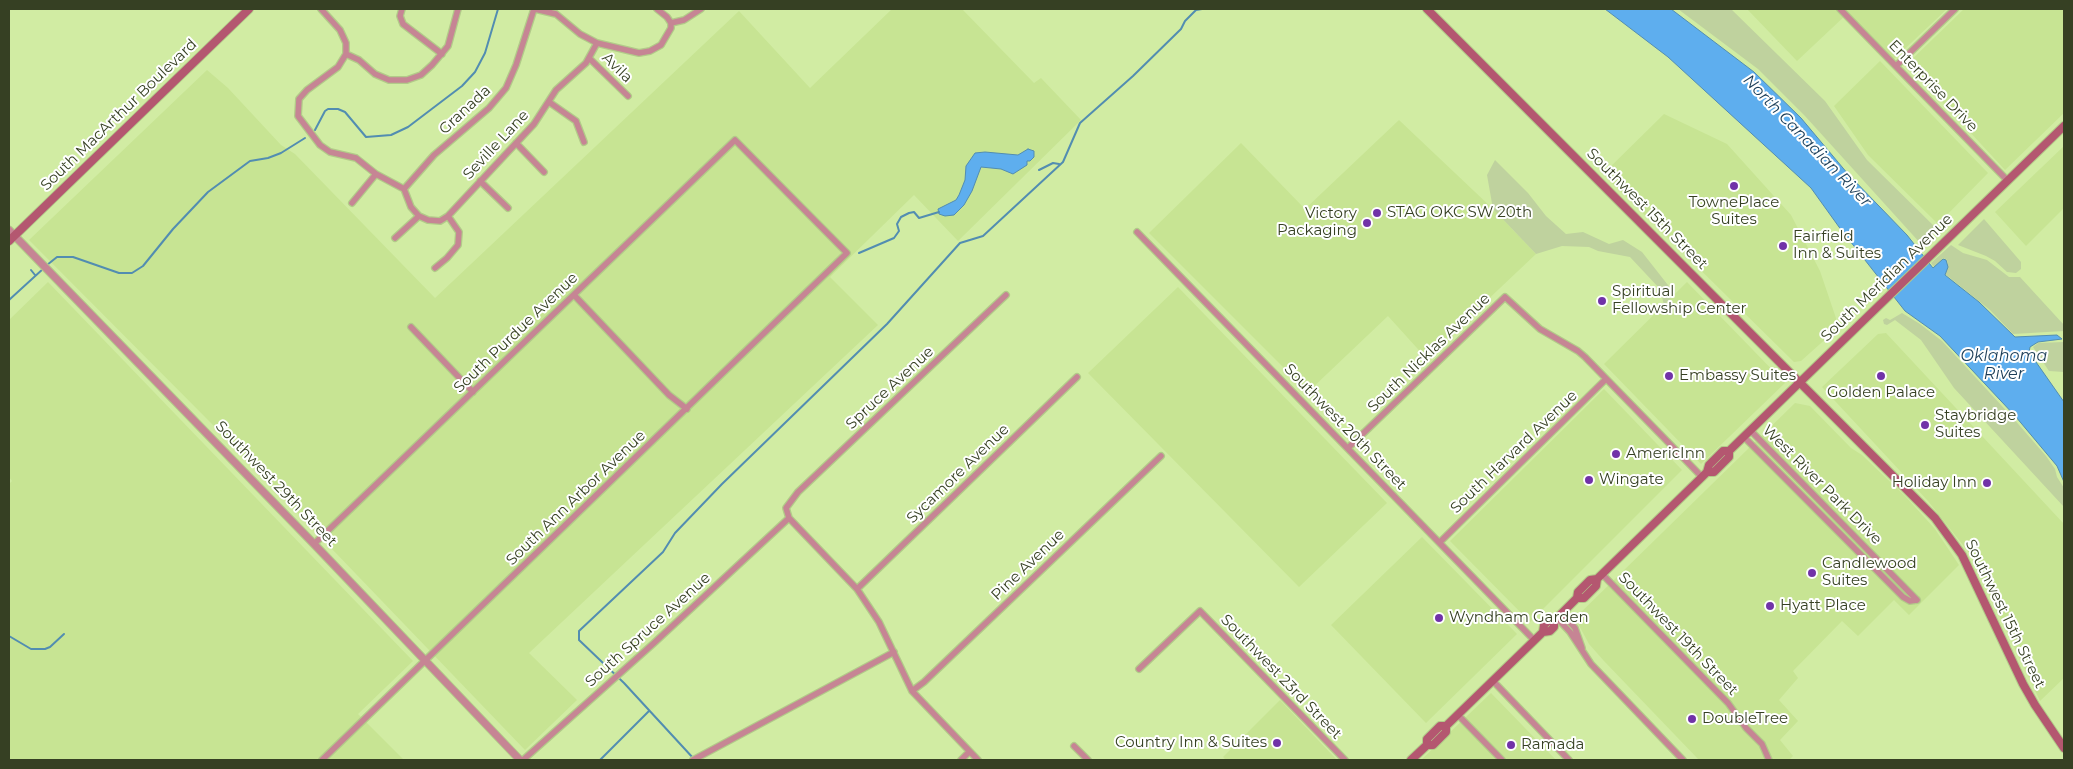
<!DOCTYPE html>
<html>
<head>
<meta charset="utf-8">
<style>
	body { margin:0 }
	#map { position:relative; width:2073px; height:769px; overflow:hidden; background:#d1eca3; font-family:Montserrat,sans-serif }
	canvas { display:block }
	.frame { position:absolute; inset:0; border:10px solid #364023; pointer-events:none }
</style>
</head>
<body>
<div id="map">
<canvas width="2073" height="769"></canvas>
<div class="frame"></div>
</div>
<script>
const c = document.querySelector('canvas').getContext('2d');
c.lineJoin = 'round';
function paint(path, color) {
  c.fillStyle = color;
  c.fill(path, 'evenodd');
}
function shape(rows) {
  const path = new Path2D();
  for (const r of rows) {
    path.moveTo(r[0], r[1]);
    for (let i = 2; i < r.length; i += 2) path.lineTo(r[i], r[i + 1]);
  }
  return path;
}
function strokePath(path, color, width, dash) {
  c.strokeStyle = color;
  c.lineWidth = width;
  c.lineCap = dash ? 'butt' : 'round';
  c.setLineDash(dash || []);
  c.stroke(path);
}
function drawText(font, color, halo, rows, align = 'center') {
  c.font = font + ' Montserrat,sans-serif';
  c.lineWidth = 4;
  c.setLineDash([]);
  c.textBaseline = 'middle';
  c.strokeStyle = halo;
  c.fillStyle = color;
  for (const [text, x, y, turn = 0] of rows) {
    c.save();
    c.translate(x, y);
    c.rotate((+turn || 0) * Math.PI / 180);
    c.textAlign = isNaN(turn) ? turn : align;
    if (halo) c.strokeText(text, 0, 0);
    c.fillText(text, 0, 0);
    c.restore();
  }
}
paint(shape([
	[892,9,962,9,1034,83,1041,78,1081,120,958,241,914,195,830,277,878,325,529,653,577,700,525,750,211,423,29,240,207,70,228,88,281,145,295,154,435,298,739,11,810,88],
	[1747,9,1947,9,1893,60,1848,13,1797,61],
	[1964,9,2064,9,2064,113,2005,170,1907,64],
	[1880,61,1988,173,1938,224,1868,155,1834,106],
	[1664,114,1727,144,1791,215,1820,271,1839,327,1801,361,1794,362,1603,174],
	[1399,120,1493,209,1536,254,1426,358,1388,316,1308,392,1149,233,1241,143,1305,209],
	[2064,146,2064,208,2026,246,1995,212],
	[48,282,413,661,358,714,404,760,9,760,9,484,12,481,9,477,9,320],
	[1687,282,1785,383,1701,464,1604,364],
	[1178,287,1387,503,1299,587,1088,373],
	[1886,333,2064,524,2064,678,2040,701,1970,554,1928,501,1822,387,1878,334],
	[1604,389,1682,470,1530,622,1450,541],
	[1795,403,1810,406,1851,448,1862,455,1905,496,1935,529,1959,565,1909,615,1894,600,1858,636,1842,621,1793,671,1798,678,1779,700,1798,721,1780,740,1793,756,1789,760,1699,760,1604,661,1589,644,1575,618],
	[1422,537,1517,634,1426,723,1331,625],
	[1491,693,1556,760,1421,760],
	[1280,700,1337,760,1226,760,1223,757]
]), '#c7e493');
paint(shape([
	[1678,9,1731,9,1825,101,1867,160,1937,229,1921,244,1805,116,1758,69],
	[1495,160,1528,193,1546,216,1566,234,1583,232,1609,244,1623,240,1642,252,1675,294,1664,305,1660,289,1630,257,1598,251,1589,247,1562,246,1536,254,1493,209,1487,175],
	[1984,219,2021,262,2021,269,2016,273,2007,272,1995,261,1986,256,1958,245],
	[1951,245,1963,253,1987,260,2009,277,2020,277,2064,325,2064,331,2013,334,1990,310,1945,274,1948,267,1947,260,1943,258,1935,268,1931,263],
	[1902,313,1920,324,1942,341,2013,418,2046,456,2055,469,2057,477,2064,488,2064,507,1954,388,1921,340,1895,320,1887,325,1884,324,1883,320,1886,318,1890,320],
	[2064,342,2064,372,2049,371,2033,347,2038,343]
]), '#bfd29e');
const water = shape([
	[1605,9,1671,9,1754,72,1801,118,1848,174,1907,235,1933,268,1943,259,1946,260,1948,267,1945,275,1979,302,2015,337,2057,335,2062,339,2038,342,2030,347,2029,352,2064,402,2064,482,2057,466,2016,417,1940,336,1905,311,1839,227,1811,188,1668,57,1605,9],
	[1028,149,1034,151,1034,157,1030,161,1027,161,1027,165,1013,174,1001,169,981,167,972,191,964,205,954,215,945,216,939,214,938,209,956,200,959,195,965,180,966,166,975,153,985,152,1018,155,1028,149]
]);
paint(water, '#5eaeee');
strokePath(water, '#528db1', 1);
strokePath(shape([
	[315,130,325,111,328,109,338,109,345,112,366,137,391,135,408,127,462,86,475,72,485,53,498,9],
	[1039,170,1053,163,1059,164],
	[859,253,894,238,899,231,897,224,901,217,909,213,914,212,919,218,939,212],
	[47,265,57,257,73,257,119,273,132,273,143,266,173,229,208,192,250,161,268,158,281,153,305,138],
	[31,270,35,275],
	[9,300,44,268],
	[9,636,31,649,45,649,50,647,64,634],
	[694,759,624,683,579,640,579,631,663,552,675,533,722,484,887,324,960,243,983,236,1063,162,1080,123,1133,76,1181,29,1185,21,1196,10,1202,9],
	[600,760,649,711]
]), '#528db1', 2);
const minor = shape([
	[321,9,340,30,346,43,346,54],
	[402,9,400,16,403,24,442,54],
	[535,9,556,14,580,34,597,43,639,53,650,51,661,45,671,28,671,23,667,17,657,9],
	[1840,9,2008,181],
	[671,23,684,20,701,9],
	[589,58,628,96],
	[1896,66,1955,9],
	[549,102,576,121,584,142],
	[516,143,544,172],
	[376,174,404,189],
	[480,181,508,208],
	[404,189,411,207,419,216,428,220,440,221,448,216,534,124,556,90,586,63,597,43],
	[404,189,434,155,489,108,506,88,516,65,534,9],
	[352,203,376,174,356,158,330,152,320,145,298,116,299,99,307,90,338,67,346,54,359,60,375,74,389,80,407,80,421,75,432,65,448,46,458,9],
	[1137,232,1534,640],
	[395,238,419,216],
	[435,268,447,258,458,245,459,232,448,216],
	[574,295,669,395,687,409],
	[411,327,473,392],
	[1750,430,1917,600],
	[1744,437,1903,597,1910,601,1917,600],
	[1348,448,1505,297,1540,329,1578,351,1585,357,1702,477],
	[1440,542,1606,379],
	[314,544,735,140,847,253,322,760],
	[1602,574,1728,703,1746,728,1762,744,1769,760],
	[857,589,1077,377],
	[1562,613,1575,628,1582,648],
	[1557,618,1570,632,1591,664,1683,760],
	[1139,669,1200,611,1345,760],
	[1493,681,1569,760],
	[912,691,924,682,1161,456],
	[1458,715,1502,760],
	[1074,746,1088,760],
	[523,760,654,643,789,518],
	[693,760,894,652],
	[961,760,969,752],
	[978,760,912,691,879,622,857,589,789,518,786,508,798,492,1006,295]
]);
const tertiary = shape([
	[9,230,314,544,520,760]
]);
const secondary = shape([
	[1427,9,1935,518,1962,555,2023,684,2035,705,2064,748],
	[9,241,249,9],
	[1707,472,1714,472,1729,457,1729,451],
	[1577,598,1584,598,1596,586,1597,579],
	[1543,632,1544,625,1548,621,1554,621,1577,598,1578,592,1590,580,1597,579,1702,477,1707,472,1709,465,1723,451,1729,451,2064,126],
	[1427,745,1427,739,1440,726,1446,726,1543,632,1550,631,1554,627,1554,621],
	[1411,760,1427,745,1433,745,1446,732,1446,726]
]);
strokePath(minor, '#b2ca89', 8);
strokePath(tertiary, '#b2ca89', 9);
strokePath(secondary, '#b2ca89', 10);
strokePath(minor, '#c68594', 5.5);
strokePath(tertiary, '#c68594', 7);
strokePath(secondary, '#b45770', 8);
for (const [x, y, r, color] of [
	[1734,186,5,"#7133a8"],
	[1377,213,5,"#7133a8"],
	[1367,223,5,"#7133a8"],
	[1783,246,5,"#7133a8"],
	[1602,301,5,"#7133a8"],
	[1669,376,5,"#7133a8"],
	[1881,376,5,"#7133a8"],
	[1925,425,5,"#7133a8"],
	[1616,454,5,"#7133a8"],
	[1589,480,5,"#7133a8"],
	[1987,483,5,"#7133a8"],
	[1812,573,5,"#7133a8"],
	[1770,606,5,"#7133a8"],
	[1439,618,5,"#7133a8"],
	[1692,719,5,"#7133a8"],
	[1277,743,5,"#7133a8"],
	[1511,745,5,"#7133a8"]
]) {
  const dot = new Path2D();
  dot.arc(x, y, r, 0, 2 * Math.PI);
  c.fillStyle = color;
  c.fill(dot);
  strokePath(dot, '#fff', 2);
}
drawText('15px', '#364023', '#fff', [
	["Avila",617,68,44],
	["Enterprise Drive",1933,86,46],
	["Granada",465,110,-43],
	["South MacArthur Boulevard",119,115,-44],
	["Seville Lane",496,145,-47],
	["Southwest 15th Street",1647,209,45],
	["South Meridian Avenue",1887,278,-44],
	["South Purdue Avenue",516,333,-44],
	["South Nicklas Avenue",1429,353,-44],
	["Spruce Avenue",890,388,-43],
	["Southwest 20th Street",1345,427,46],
	["South Harvard Avenue",1514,452,-44],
	["Sycamore Avenue",958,474,-44],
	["Southwest 29th Street",276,484,46],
	["West River Park Drive",1822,485,45],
	["South Ann Arbor Avenue",576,498,-44],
	["Pine Avenue",1028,565,-44],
	["Southwest 15th Street",2005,614,64],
	["South Spruce Avenue",648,630,-42],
	["Southwest 19th Street",1678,634,46],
	["Southwest 23rd Street",1281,677,46]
]);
drawText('15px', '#364023', '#fff', [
	["TownePlace",1734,203,"center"],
	["Suites",1734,220,"center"],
	["STAG OKC SW 20th",1387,213],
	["Victory",1357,214,"right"],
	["Packaging",1357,231,"right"],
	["Fairfield",1793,237],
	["Inn & Suites",1793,254],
	["Spiritual",1612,292],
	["Fellowship Center",1612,309],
	["Embassy Suites",1679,376],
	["Golden Palace",1881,393,"center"],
	["Staybridge",1935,416],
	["Suites",1935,433],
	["AmericInn",1626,454],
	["Wingate",1599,480],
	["Holiday Inn",1977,483,"right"],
	["Candlewood",1822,564],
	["Suites",1822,581],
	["Hyatt Place",1780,606],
	["Wyndham Garden",1449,618],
	["DoubleTree",1702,719],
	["Country Inn & Suites",1267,743,"right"],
	["Ramada",1521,745]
], 'left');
drawText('italic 16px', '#1b3d57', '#fff', [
	["North Canadian River",1807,141,46],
	["Oklahoma",2004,356],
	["River",2004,374]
]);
</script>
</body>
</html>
